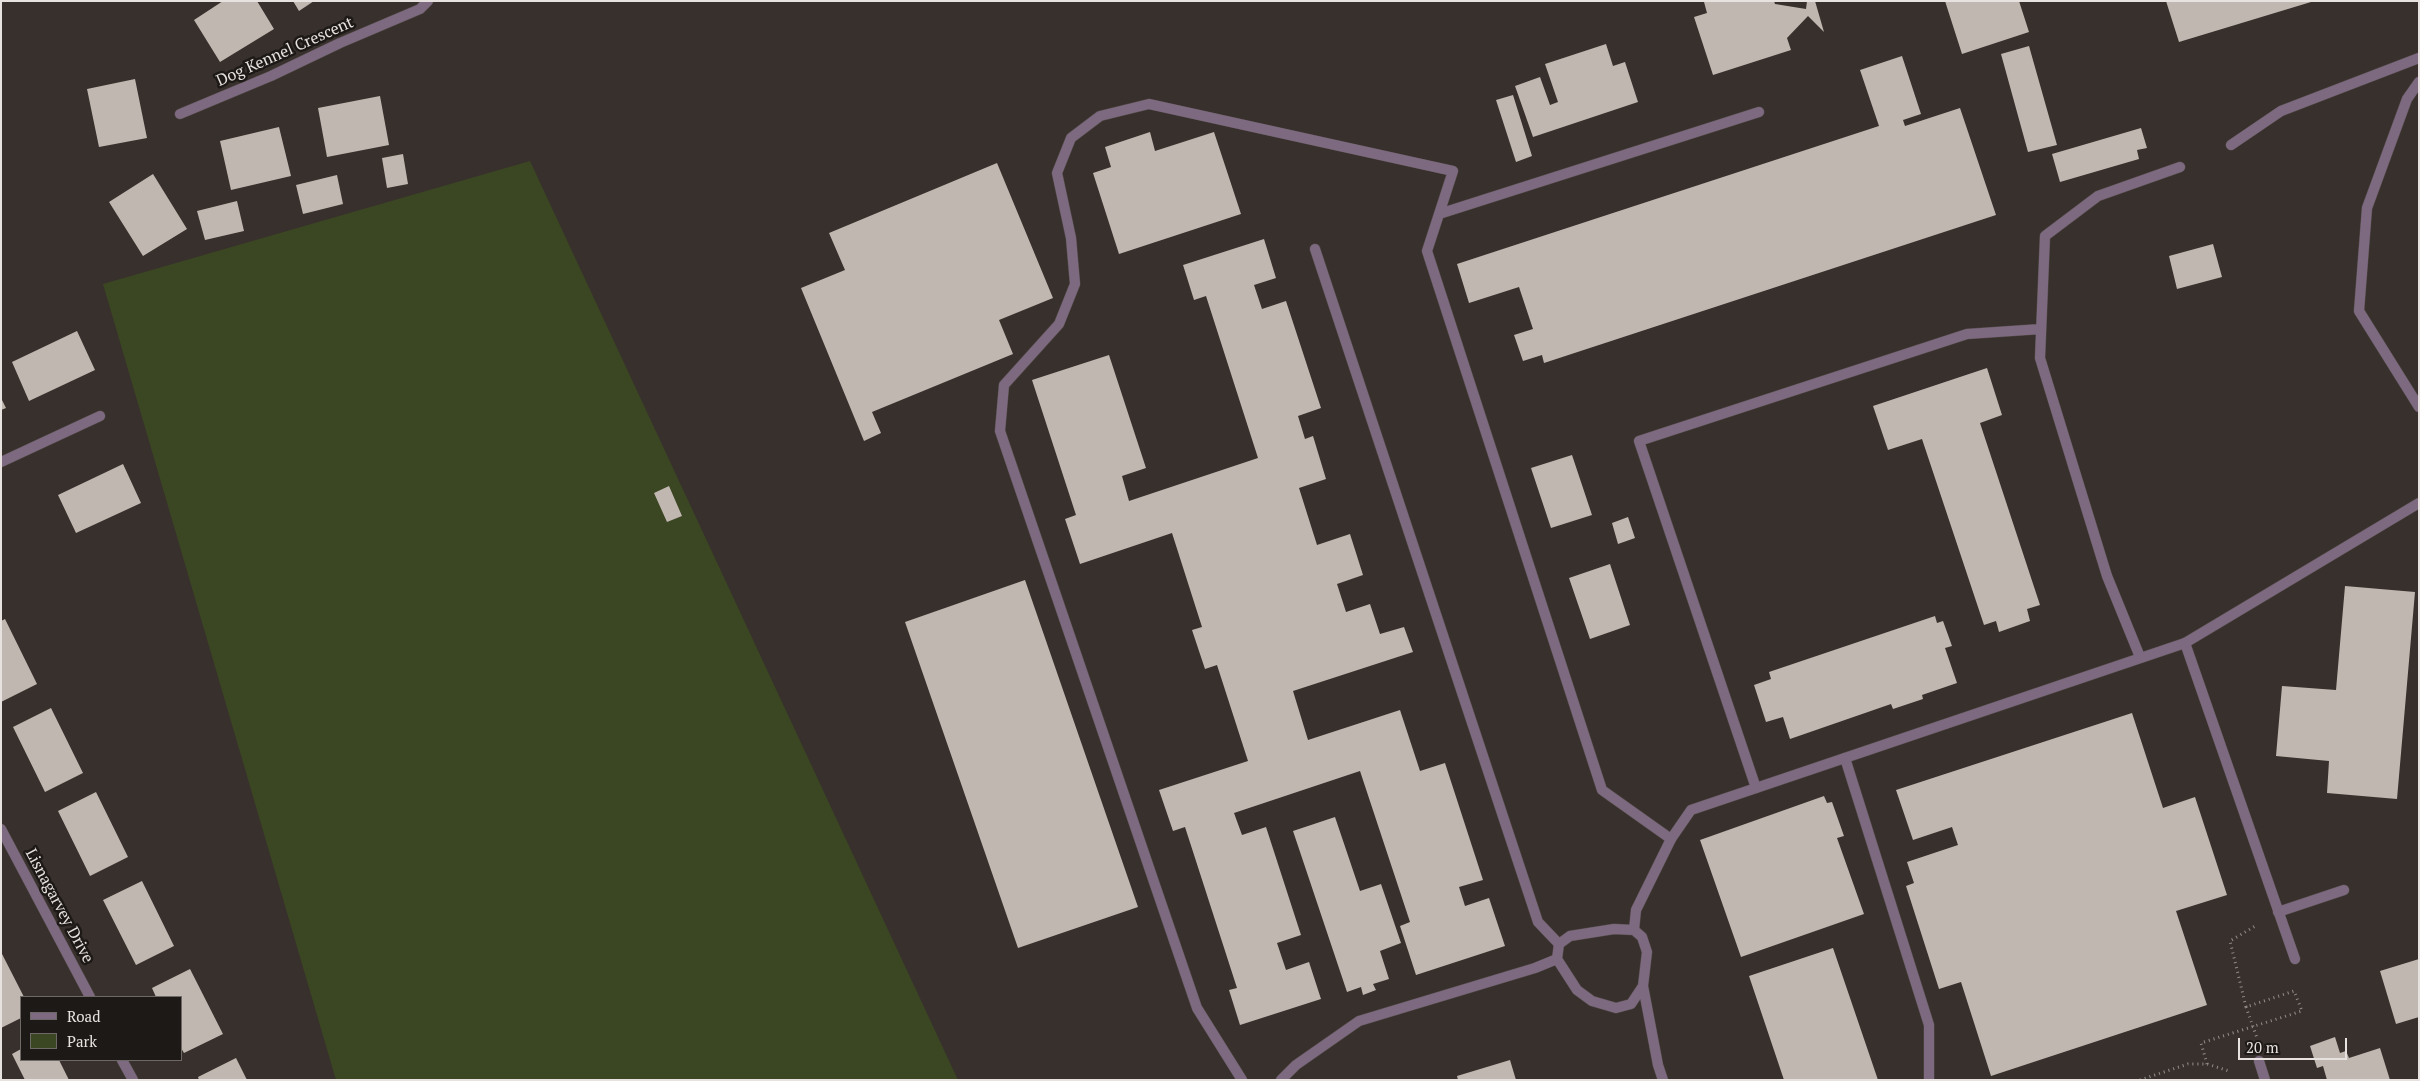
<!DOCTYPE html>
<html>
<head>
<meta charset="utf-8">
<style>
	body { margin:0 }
	#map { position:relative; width:2420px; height:1081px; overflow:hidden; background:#38302c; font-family:"PT Serif",serif }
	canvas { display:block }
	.frame { position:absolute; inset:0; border:2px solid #e7e2df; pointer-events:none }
	.legend { position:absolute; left:20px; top:996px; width:162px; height:65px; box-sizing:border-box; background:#1d1917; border:1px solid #6e6967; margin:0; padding:6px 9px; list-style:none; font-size:15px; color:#e7e2df }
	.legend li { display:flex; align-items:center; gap:10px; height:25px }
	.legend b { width:25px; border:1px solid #6e6967 }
	.scale { position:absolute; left:2238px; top:1038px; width:109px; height:22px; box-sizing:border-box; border:2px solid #e7e2df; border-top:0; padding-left:6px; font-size:15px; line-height:18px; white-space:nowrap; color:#e7e2df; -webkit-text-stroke:4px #1d1917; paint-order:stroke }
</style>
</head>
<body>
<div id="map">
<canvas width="2420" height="1081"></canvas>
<div class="frame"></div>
<ul class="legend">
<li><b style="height:6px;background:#7d6a81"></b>Road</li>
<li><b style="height:14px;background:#3b4623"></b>Park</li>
</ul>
<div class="scale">20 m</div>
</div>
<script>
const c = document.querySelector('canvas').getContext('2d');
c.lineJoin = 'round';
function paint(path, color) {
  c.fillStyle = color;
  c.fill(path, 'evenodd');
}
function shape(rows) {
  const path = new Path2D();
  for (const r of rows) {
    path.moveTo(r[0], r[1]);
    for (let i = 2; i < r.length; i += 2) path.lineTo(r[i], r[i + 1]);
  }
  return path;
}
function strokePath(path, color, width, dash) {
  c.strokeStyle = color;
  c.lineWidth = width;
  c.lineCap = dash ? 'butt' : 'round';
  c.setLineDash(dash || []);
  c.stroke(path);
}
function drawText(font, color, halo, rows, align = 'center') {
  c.font = font + ' "PT Serif",serif';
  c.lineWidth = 5;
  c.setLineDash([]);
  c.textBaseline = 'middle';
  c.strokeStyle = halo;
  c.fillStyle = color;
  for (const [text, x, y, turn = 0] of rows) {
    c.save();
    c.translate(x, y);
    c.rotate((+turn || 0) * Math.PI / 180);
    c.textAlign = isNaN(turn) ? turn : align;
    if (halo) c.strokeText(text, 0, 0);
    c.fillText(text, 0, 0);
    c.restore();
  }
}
paint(shape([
	[530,161,958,1080,336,1080,103,284]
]), '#3b4623');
paint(shape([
	[223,1,257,1,274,29,220,62,194,20],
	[293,1,314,1,299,11],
	[1707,1,1774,1,1775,4,1806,9,1807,1,1815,1,1824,32,1808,16,1787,38,1791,50,1713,75,1694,17,1707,13,1704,2],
	[1945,1,2019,1,2029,32,1962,54],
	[2166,1,2311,1,2311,2,2179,42],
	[1606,44,1613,66,1625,62,1638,102,1533,137,1515,86,1540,77,1550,105,1558,102,1545,64],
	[2029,46,2057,145,2028,152,2001,54],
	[1902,56,1921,114,1903,120,1905,126,1960,108,1996,215,1544,363,1542,355,1523,361,1514,335,1533,329,1519,287,1469,303,1457,264,1879,126,1860,70],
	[135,79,147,138,99,147,87,89],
	[1513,95,1532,156,1516,162,1496,100],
	[380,96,389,145,327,157,318,108],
	[279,127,291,176,231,190,220,141],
	[2141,128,2147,148,2137,150,2139,159,2060,182,2052,154],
	[1150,132,1155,151,1214,132,1241,214,1119,254,1093,173,1111,167,1105,147],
	[403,154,408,184,387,188,382,158],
	[997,163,1053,298,999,320,1013,354,872,412,881,433,864,441,801,288,845,270,829,233],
	[153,174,187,229,143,256,109,202],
	[337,175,343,204,303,214,296,185],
	[237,201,244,231,205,240,197,211],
	[1264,239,1276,278,1254,285,1262,309,1286,301,1321,408,1298,416,1305,439,1313,436,1326,479,1299,488,1317,545,1350,534,1363,575,1337,584,1346,612,1370,604,1380,634,1404,627,1413,652,1293,691,1308,740,1400,710,1420,771,1445,763,1483,880,1459,887,1465,906,1489,898,1505,946,1416,975,1400,926,1410,922,1360,771,1234,813,1242,835,1266,827,1301,935,1277,943,1286,970,1309,962,1321,999,1240,1025,1229,990,1237,988,1185,827,1173,831,1159,790,1248,761,1217,665,1205,669,1192,630,1202,627,1172,533,1080,564,1065,519,1076,515,1032,380,1109,355,1146,468,1122,476,1129,501,1258,458,1206,296,1194,300,1183,265],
	[2213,244,2222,277,2177,289,2169,256],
	[77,331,95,370,29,401,12,362],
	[1987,368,2002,415,1980,423,2040,605,2027,609,2030,621,1999,632,1996,621,1984,625,1922,439,1888,450,1873,406],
	[1,398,6,408,1,410],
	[1572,455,1592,515,1551,528,1531,468],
	[123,464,141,503,76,533,58,495],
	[669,486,682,516,667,522,654,493],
	[1628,517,1635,538,1618,544,1612,523],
	[1610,564,1630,625,1590,639,1569,578],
	[1025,580,1138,907,1018,948,905,622],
	[2345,586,2415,592,2397,799,2327,793,2329,761,2276,756,2282,686,2336,690],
	[1935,616,1937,623,1943,621,1952,646,1945,648,1957,683,1922,695,1923,699,1893,709,1891,704,1790,739,1783,717,1766,722,1754,685,1771,679,1769,672],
	[5,619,37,684,1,702,1,621],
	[51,708,83,773,45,792,13,727],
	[2132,713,2163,808,2195,797,2227,895,2176,911,2207,1005,1991,1076,1961,982,1939,989,1906,886,1914,883,1907,862,1958,845,1952,827,1913,840,1896,790],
	[96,792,128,857,90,876,58,811],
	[1824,796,1827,803,1832,802,1844,836,1837,838,1864,914,1741,957,1700,840],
	[1335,817,1360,891,1381,884,1401,943,1380,951,1389,979,1373,984,1376,990,1363,995,1361,987,1347,992,1293,831],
	[142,881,174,946,136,965,103,900],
	[1833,948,1878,1080,1784,1080,1749,976],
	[1,952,24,997,21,997,21,1018,1,1028],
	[2419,959,2419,1017,2396,1024,2380,971],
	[190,969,223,1034,184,1053,181,1048,181,997,156,997,152,988],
	[2335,1037,2340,1053,2346,1051,2349,1058,2380,1048,2390,1080,2327,1080,2323,1066,2317,1068,2310,1046],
	[21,1049,21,1060,59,1060,69,1080,25,1080,12,1054],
	[236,1058,247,1080,199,1080,198,1077],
	[1510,1060,1516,1080,1458,1080,1457,1076]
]), '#c1b7b1');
const service = shape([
	[2231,145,2281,111,2419,58],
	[1439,214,1759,112],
	[1315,249,1538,922,1559,944],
	[2185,643,2295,959],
	[2140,657,2107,576,2040,358,2045,236,2098,196,2180,167],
	[1845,758,1929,1025,1929,1080],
	[1756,788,1639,441,1967,334,2041,329],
	[2278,912,2344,890],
	[2259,1061,2265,1080],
	[1242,1080,1197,1008,1000,431,1004,385,1059,324,1075,284,1071,238,1057,173,1071,138,1100,116,1149,104,1453,171,1427,251,1602,790,1671,839]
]);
const minor = shape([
	[2419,82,2407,99,2367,208,2359,311,2419,407],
	[180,114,271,76,340,43,420,9,428,1],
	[1,462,100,416],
	[1,829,90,997],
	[1614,929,1634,930,1642,937,1647,952,1643,986,1631,1004,1616,1008,1592,1001,1577,990,1557,959,1559,944,1570,936,1614,929],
	[1634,930,1636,910,1671,839,1691,810,2185,643,2419,503],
	[1643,986,1658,1065,1663,1080],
	[122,1060,133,1080],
	[1281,1080,1296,1065,1359,1021,1535,968,1557,959]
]);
strokePath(service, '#544c49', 11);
strokePath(minor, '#544c49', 11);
strokePath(shape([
	[2246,1007,2257,1038],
	[2207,1064,2201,1043,2302,1011,2294,991,2246,1007,2230,941,2257,925],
	[2140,1080,2188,1064,2207,1064,2229,1071]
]), '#948e8a', 3, [1, 4]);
strokePath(service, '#7d6a81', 10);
strokePath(minor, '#7d6a81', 10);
drawText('16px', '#e7e2df', '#1d1917', [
	["Dog Kennel Crescent",285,52,-24],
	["Lisnagarvey Drive",59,906,62]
]);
</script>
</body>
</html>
